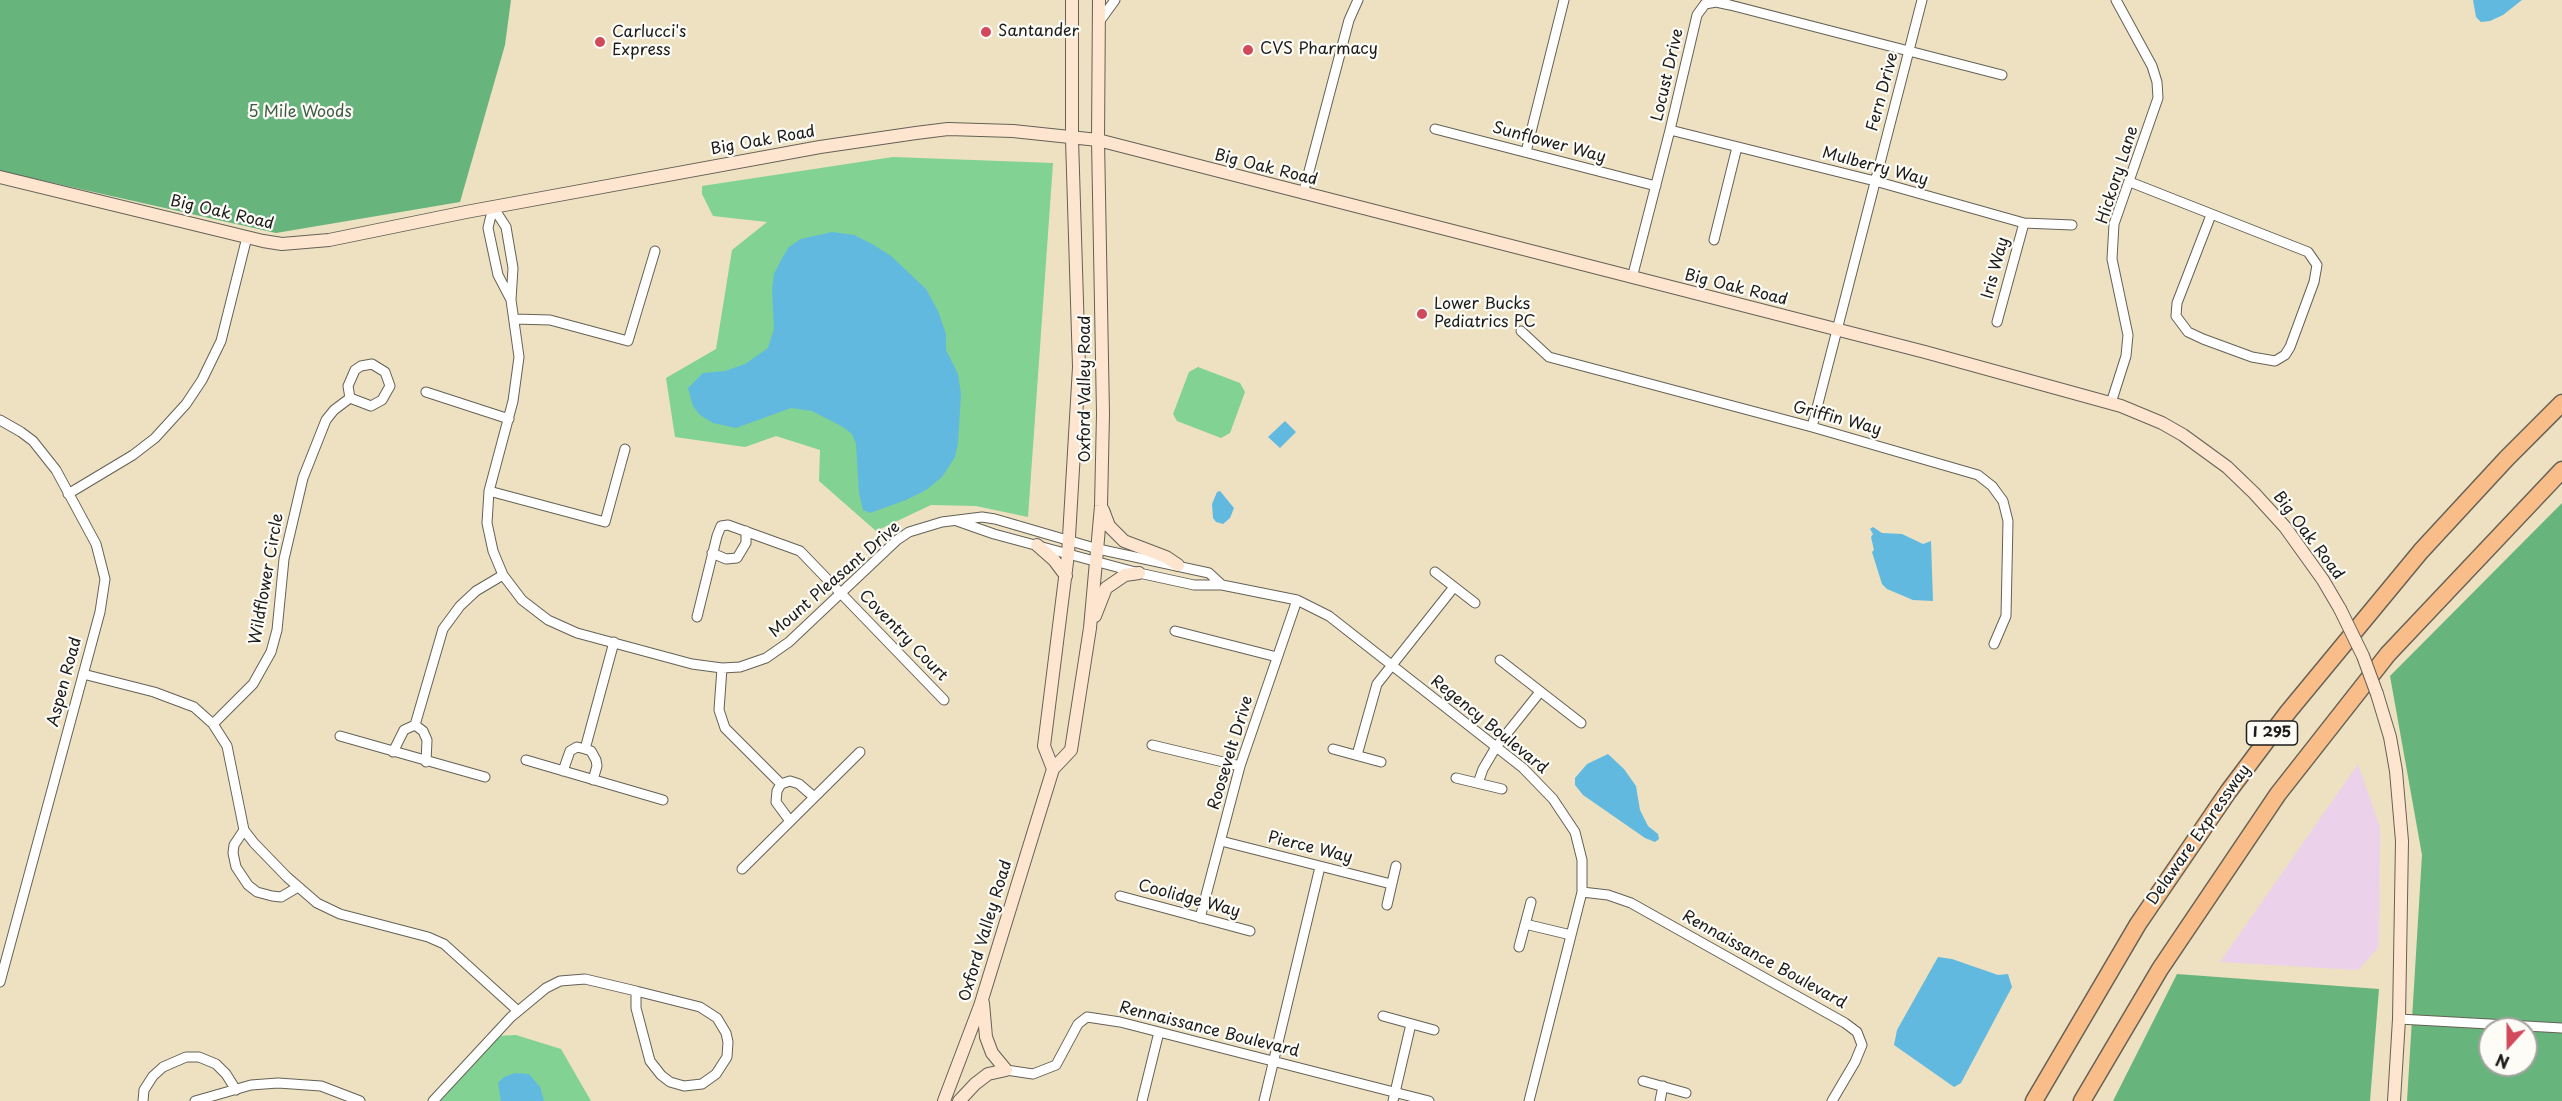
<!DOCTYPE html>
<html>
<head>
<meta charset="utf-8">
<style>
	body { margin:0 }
	#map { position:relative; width:2562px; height:1101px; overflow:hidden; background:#ede1c2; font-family:"Playpen Sans",sans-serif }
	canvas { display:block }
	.north { position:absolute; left:2478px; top:1017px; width:60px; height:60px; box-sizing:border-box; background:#fdfcf7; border:2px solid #a3a29f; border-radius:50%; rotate:201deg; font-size:16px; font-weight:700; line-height:24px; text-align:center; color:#1c1c1c }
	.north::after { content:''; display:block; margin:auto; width:21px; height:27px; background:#d1495b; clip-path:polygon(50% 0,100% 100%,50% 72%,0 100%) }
</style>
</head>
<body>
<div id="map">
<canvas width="2562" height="1101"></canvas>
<div class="north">N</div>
</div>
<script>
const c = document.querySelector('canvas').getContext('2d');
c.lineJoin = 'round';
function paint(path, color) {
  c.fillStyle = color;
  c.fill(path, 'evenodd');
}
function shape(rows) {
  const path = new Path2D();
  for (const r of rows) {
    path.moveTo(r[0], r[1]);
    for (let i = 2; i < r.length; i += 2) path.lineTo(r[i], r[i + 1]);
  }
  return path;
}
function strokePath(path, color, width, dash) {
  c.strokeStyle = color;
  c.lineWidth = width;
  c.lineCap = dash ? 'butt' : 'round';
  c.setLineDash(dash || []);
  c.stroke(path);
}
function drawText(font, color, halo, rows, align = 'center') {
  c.font = font + ' "Playpen Sans",sans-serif';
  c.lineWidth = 4.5;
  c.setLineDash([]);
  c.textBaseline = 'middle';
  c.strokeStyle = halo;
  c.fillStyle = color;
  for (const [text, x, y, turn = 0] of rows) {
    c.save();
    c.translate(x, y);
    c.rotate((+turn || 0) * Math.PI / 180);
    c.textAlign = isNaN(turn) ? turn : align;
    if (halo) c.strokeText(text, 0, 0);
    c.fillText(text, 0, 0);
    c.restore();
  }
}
paint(shape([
	[2358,764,2380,827,2379,947,2358,970,2220,962]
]), '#ecd1ea');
paint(shape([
	[893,157,1053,163,1028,517,976,506,931,505,876,531,819,481,820,450,776,436,745,447,675,437,666,378,716,349,732,250,767,222,713,216,702,194,702,186],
	[1198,367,1240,383,1245,392,1230,433,1221,438,1177,421,1173,414,1189,372],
	[516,1035,561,1049,591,1101,433,1101,495,1036]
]), '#81d293');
paint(shape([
	[0,0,511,0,505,45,460,202,276,233,0,171],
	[2562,503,2562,1101,2407,1101,2422,855,2390,676],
	[2490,1029,2526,1029,2526,1065,2490,1065],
	[2177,974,2379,989,2370,1101,2113,1101]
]), '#68b47d');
paint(shape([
	[2473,0,2522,0,2503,15,2490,21,2481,22,2476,17],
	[832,232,854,235,872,244,891,256,926,289,938,311,946,334,946,350,958,374,961,394,958,443,955,457,942,477,926,490,906,500,870,513,863,510,859,493,856,444,852,434,843,427,812,411,791,408,736,428,713,423,700,415,693,406,688,388,703,373,725,371,745,364,768,348,774,329,772,290,774,274,781,260,789,247,801,239],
	[1285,421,1296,432,1280,448,1268,437],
	[1220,491,1234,508,1230,518,1223,524,1216,522,1213,518,1212,504,1217,492],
	[1873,527,1882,533,1902,534,1923,544,1931,541,1933,601,1913,600,1887,589,1882,584,1872,552,1874,550,1871,537,1873,534,1870,529],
	[1608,754,1624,769,1636,786,1640,810,1648,826,1658,834,1659,839,1655,842,1645,838,1583,795,1575,785,1575,778,1587,764],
	[1938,957,1952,959,1998,975,2008,974,2012,987,1961,1083,1954,1087,1894,1045,1897,1030],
	[515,1073,529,1074,540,1087,544,1101,501,1101,498,1083,504,1077]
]), '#62b9df');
const street = shape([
	[1099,22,1115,0],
	[1435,129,1656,186],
	[1670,130,1875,181,2024,223,2072,225],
	[1526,152,1564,0],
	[2130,182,2308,252,2317,265,2314,282,2290,347,2285,355,2275,361,2252,357,2203,339,2188,332,2176,316,2177,303,2211,215],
	[1303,194,1349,20,1358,0],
	[493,207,506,227,513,268,511,300,519,357,513,401,489,491,487,523,493,551,503,575,522,600,548,620,577,633,692,664,722,668,740,667,766,658,789,642,897,540,909,532,942,522,982,517,995,519,1098,549,1209,573,1222,585],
	[493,207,488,228,498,275,510,298],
	[1714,240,1737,147],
	[1632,278,1670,130,1697,15,1705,4,1716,2,1730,5,2002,75],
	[514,319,550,320,628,341,655,251],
	[1997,322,2024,223],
	[1521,331,1549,357,1812,427,1978,475,1992,486,2003,501,2008,521,2006,616,1994,644],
	[372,364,385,372,390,386,382,400,371,406,350,398,348,386,355,370,361,366,372,364],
	[426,392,509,419],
	[2111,403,2126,356,2128,335,2112,259,2114,224,2158,98,2157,82,2152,66,2116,0],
	[0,420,21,432,33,441,56,470,96,544,105,579,100,612,0,982],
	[1812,427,1922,0],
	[489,491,605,522,625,449],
	[68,494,133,455,155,438,186,404,202,380,221,341,247,237],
	[957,521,994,534,1139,573,1194,585,1222,585,1297,600,1329,616,1523,768,1553,799,1575,832,1582,860,1582,892,1529,1101],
	[712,553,726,559,737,558,746,543,746,531],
	[1435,572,1475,603],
	[697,617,717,536,721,526,728,525,800,551,944,700],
	[1175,631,1277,657],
	[1500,660,1581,723],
	[722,668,719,710,725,728,781,784],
	[83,674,154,692,194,707,213,724,227,746,244,830,254,843,287,877,317,903,340,914,428,937,444,944,518,1011],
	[213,724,253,684,271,652,277,630,284,559,303,478,326,420,334,410,350,398],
	[415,725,443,629,460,606,476,591,503,575],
	[340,736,485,777],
	[1152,745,1240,766],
	[585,749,614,642],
	[1333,749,1381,762],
	[393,752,404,730,415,725,423,731,427,740,426,762],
	[1357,755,1377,684,1454,587],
	[526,760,663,800],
	[563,771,570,751,577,747,585,749,591,751,596,760,597,766,593,780],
	[1456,778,1502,789],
	[1478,783,1483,769,1496,747,1540,692],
	[790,821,776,802,777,791,781,784,790,781,799,784,814,797],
	[244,830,234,845,233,853,236,867,248,885,257,892,272,896,281,897,298,887],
	[1221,841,1391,884],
	[742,869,860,752],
	[1582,892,1608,895,1631,903,1845,1023,1857,1032,1862,1045,1855,1062,1832,1101],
	[1120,896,1250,931],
	[1387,905,1396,866],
	[1200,918,1240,766,1297,600],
	[1525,924,1571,935],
	[1519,947,1531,902],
	[636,991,700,1007,717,1018,726,1033,728,1042,727,1057,716,1074,702,1084,684,1086,670,1082,661,1075,650,1061,636,1008,636,991],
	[1383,1016,1434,1030],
	[2399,1019,2562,1028],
	[1006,1070,1033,1074,1056,1065,1078,1024,1087,1017,1120,1022,1429,1101],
	[1643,1081,1686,1093],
	[143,1101,144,1090,153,1076,163,1067,186,1057,199,1057,216,1064,226,1074,236,1090],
	[195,1101,251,1085,278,1083,321,1086,360,1101],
	[433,1101,511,1017,546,988,560,981,585,979,636,991],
	[1142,1101,1159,1032],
	[1264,1101,1320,867],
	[1393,1101,1411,1024],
	[1660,1101,1663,1086]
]);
const secondary = shape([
	[0,177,263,241,282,244,329,240,466,212,820,147,916,133,948,129,1013,131,1098,140,1925,352,2121,406,2162,423,2183,435,2227,467,2254,493,2285,527,2323,580,2340,609],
	[1103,510,1109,526,1124,541,1166,557,1178,565],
	[1037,545,1054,560,1066,576],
	[1095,616,1106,588,1125,575,1139,573],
	[2377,694,2390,737,2396,771,2402,841,2399,1019,2394,1101],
	[1053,769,1044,746,1068,554,1079,367,1072,139,1072,0],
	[944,1101,980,1006,1053,769,1071,750,1090,628,1101,506,1103,414,1098,140,1099,0],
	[959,1101,975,1084,988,1074,1006,1070,992,1053,986,1037,983,1003]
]);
const highway = shape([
	[2034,1101,2138,924,2228,792,2288,712,2421,551,2507,458,2562,403],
	[2082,1101,2160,969,2278,794,2388,654,2562,470]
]);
strokePath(street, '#656156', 11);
strokePath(secondary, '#656156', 14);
strokePath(highway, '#656156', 19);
strokePath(street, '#fff', 9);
strokePath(secondary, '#fde5d0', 12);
strokePath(highway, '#f9bd89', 16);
const secondaryBridge = shape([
	[2340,609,2363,656,2377,694]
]);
strokePath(secondaryBridge, '#656156', 14, []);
strokePath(secondaryBridge, '#fde5d0', 12);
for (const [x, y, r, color] of [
	[986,32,6,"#d1495b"],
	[600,42,6,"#d1495b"],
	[1248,50,6,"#d1495b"],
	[1422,314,6,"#d1495b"]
]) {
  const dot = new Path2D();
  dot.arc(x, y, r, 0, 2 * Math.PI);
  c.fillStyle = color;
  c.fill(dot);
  strokePath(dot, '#fdfcf7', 2);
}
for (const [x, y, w] of [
	[2272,733,51]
]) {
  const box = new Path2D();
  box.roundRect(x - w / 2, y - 12, w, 24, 4.5);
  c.fillStyle = '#fdfcf7';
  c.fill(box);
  strokePath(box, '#1c1c1c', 1.5);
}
drawText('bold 15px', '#1c1c1c', null, [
	["I 295",2272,733]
]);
drawText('16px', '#1c1c1c', '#fdfcf7', [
	["Santander",998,32],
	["Carlucci's",612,33],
	["Express",612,51],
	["CVS Pharmacy",1260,50],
	["Lower Bucks",1434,305],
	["Pediatrics PC",1434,323]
], 'left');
drawText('16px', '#1c1c1c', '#fdfcf7', [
	["Locust Drive",1668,75,-77],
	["Fern Drive",1883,92,-75],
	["Big Oak Road",763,141,-10],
	["Sunflower Way",1549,143,15],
	["Mulberry Way",1875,167,15],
	["Big Oak Road",1266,168,14],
	["Hickory Lane",2118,175,-72],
	["Big Oak Road",222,213,13],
	["Iris Way",1996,268,-75],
	["Big Oak Road",1736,288,14],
	["Oxford Valley Road",1086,389,-90],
	["Griffin Way",1837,419,15],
	["Big Oak Road",2308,536,53],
	["Wildflower Circle",267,579,-80],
	["Mount Pleasant Drive",835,580,-41],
	["Coventry Court",903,636,46],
	["Aspen Road",65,682,-75],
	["Regency Boulevard",1489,725,39],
	["Roosevelt Drive",1231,753,-73],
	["Delaware Expressway",2199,835,-55],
	["Pierce Way",1310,848,14],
	["Coolidge Way",1189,899,15],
	["Oxford Valley Road",986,931,-73],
	["Rennaissance Boulevard",1764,960,29],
	["Rennaissance Boulevard",1209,1030,14]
]);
drawText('16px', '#3f5c46', '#fdfcf7', [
	["5 Mile Woods",300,113]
]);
</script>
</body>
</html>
